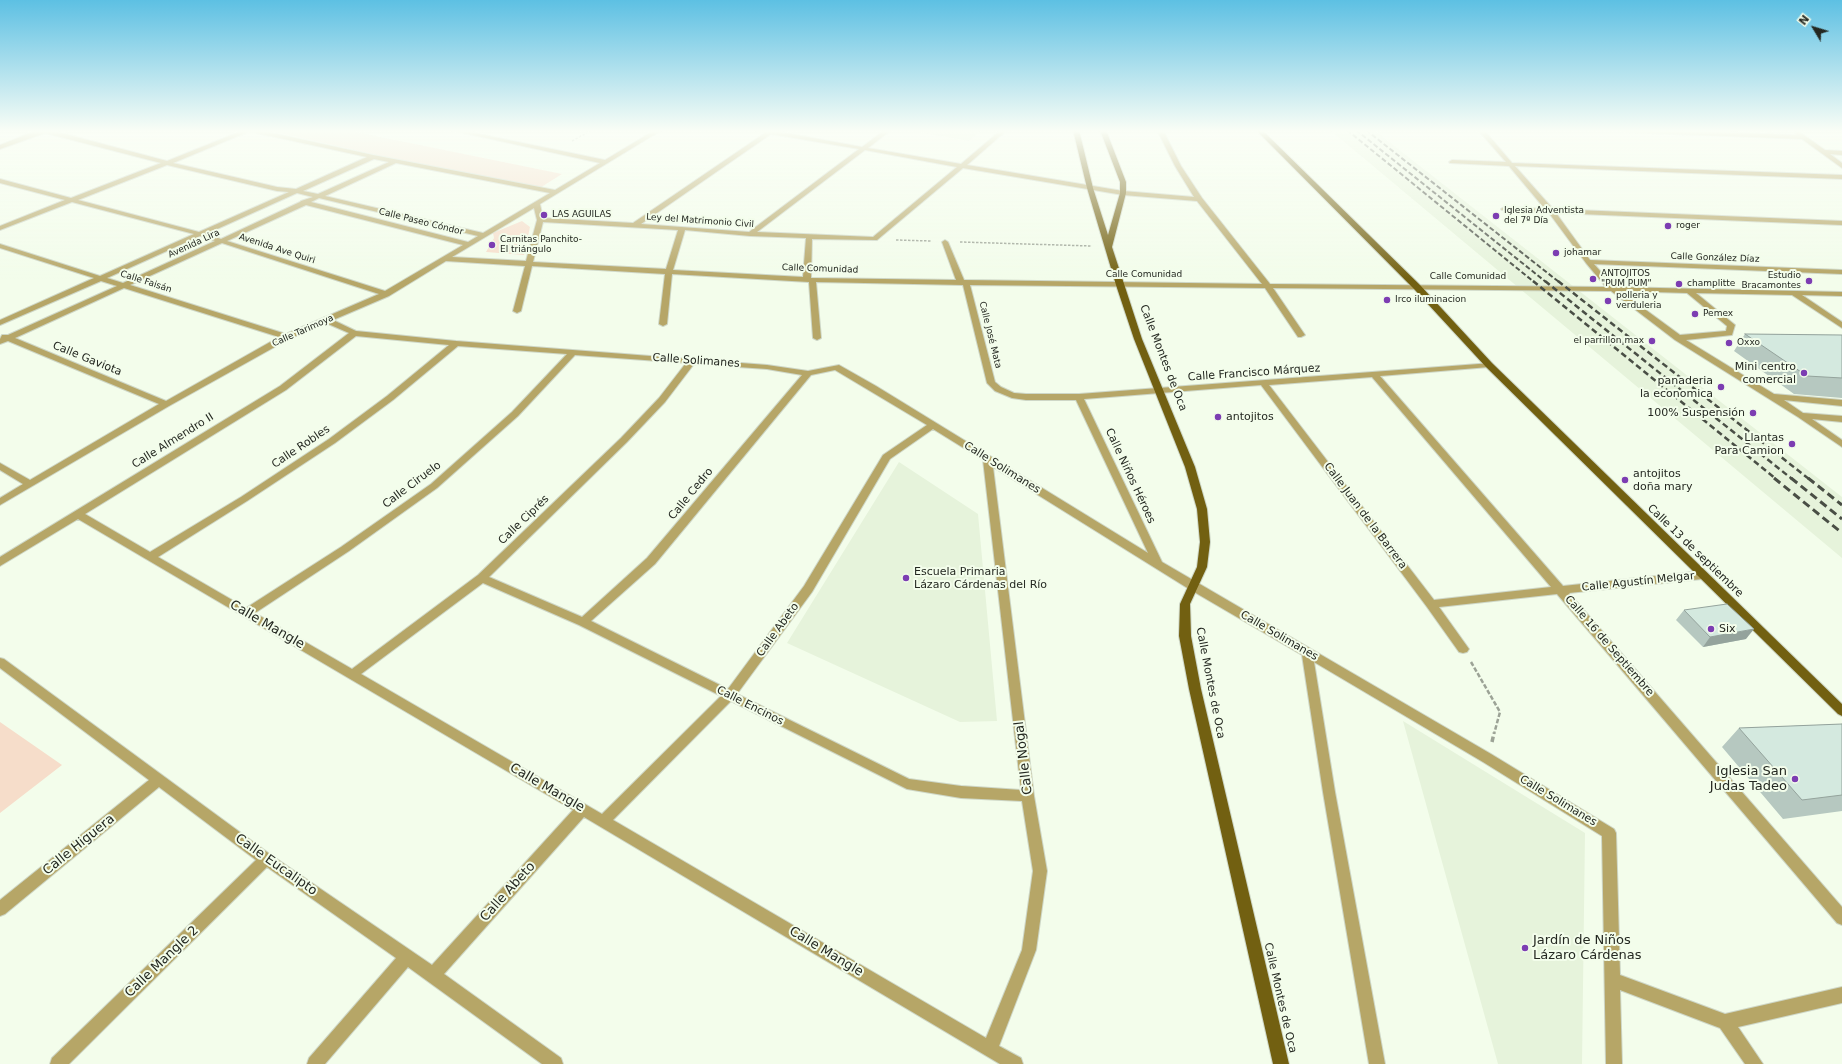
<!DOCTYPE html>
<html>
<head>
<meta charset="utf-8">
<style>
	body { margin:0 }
	#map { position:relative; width:1842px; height:1064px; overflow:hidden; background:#f3fdeb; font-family:"DejaVu Sans",sans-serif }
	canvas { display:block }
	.north { position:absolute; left:1794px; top:8px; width:40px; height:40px; -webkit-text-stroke:3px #f3fdeb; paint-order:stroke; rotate:308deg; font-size:11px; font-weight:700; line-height:16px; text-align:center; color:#242821 }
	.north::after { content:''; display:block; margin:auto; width:14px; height:18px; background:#242821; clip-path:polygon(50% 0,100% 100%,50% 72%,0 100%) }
</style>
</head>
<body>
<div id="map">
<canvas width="1842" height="1064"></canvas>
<div class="north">N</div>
</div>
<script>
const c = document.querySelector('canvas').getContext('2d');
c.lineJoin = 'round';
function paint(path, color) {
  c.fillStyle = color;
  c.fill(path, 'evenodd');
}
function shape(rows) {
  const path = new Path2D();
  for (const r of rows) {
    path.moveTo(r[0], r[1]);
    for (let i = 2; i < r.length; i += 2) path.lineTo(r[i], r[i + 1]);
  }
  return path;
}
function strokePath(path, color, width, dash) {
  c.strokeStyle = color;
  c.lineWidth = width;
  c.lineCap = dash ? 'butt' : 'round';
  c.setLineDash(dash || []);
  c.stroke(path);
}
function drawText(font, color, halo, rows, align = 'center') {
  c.font = font + ' "DejaVu Sans",sans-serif';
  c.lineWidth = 4;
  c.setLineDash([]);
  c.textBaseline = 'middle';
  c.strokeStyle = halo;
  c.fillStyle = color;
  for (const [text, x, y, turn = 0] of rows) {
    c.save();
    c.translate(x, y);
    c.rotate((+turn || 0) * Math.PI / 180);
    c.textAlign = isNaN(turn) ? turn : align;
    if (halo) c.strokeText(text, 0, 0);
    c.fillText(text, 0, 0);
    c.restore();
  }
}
paint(shape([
	[909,130,981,130,969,141],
	[1330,130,1374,130,1842,497,1842,558],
	[899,462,978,514,997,721,960,722,787,643],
	[1403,721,1585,833,1582,1064,1498,1064]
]), '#e6f3db');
paint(shape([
	[266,130,346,130,562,174,535,191],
	[522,221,530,227,524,255,486,252,494,238,493,233],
	[0,722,62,765,0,813]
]), '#f6ddca');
const minor = shape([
	[38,130,50,130,167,161,244,130,259,130,373,155,555,190,600,163,450,130,460,130,605,160,655,130,662,130,540,204,543,218,633,223,765,133,754,130,774,130,775,131,862,147,885,130,891,130,868,148,961,164,1001,130,1007,130,967,165,1123,191,1194,197,1175,166,1157,130,1163,130,1181,166,1202,198,1270,284,1606,287,1586,263,1549,213,1502,210,1501,209,1504,207,1545,209,1509,166,1450,163,1449,162,1452,160,1506,162,1478,130,1484,130,1512,163,1842,175,1842,179,1515,166,1553,209,1842,221,1842,225,1556,213,1590,260,1842,270,1842,274,1594,264,1614,287,1842,292,1842,296,1802,295,1842,322,1842,328,1792,295,1696,293,1735,325,1732,335,1686,340,1774,394,1842,400,1842,406,1784,400,1803,413,1842,416,1842,422,1812,419,1842,440,1842,447,1798,417,1675,340,1611,291,1273,288,1305,335,1301,337,1298,337,1265,288,970,285,995,382,1001,387,1014,393,1026,394,1079,394,1492,363,1492,367,1489,367,1380,376,1563,586,1702,571,1706,572,1707,575,1706,578,1702,579,1569,593,1842,907,1842,925,1837,923,1557,594,1439,607,1469,649,1467,652,1463,653,1459,652,1427,607,1261,385,1084,399,1162,562,1491,754,1614,829,1616,833,1620,975,1725,1014,1842,987,1842,1003,1738,1027,1763,1064,1745,1064,1720,1028,1620,990,1622,1064,1606,1064,1602,836,1483,762,1314,662,1335,792,1385,1064,1369,1064,1323,792,1302,655,1189,589,993,467,1034,796,1047,871,1036,950,999,1046,1021,1058,1023,1064,1000,1064,584,817,444,974,561,1058,563,1064,542,1064,408,967,325,1064,307,1064,309,1058,396,958,267,867,69,1064,50,1064,52,1058,256,860,159,787,5,914,0,916,0,900,149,780,0,668,0,658,4,659,271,855,432,965,573,810,78,519,0,566,0,557,280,386,349,333,326,323,289,339,169,406,0,505,0,498,23,484,0,470,0,463,30,480,159,404,8,341,0,344,0,339,2,335,8,335,117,286,101,281,0,325,0,320,94,278,0,248,0,244,100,276,194,234,72,202,0,230,0,226,65,200,0,183,0,179,71,198,161,163,45,133,0,149,0,145,38,130],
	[250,131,252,132,367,157,296,189,277,187,173,163,250,131],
	[771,134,859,149,749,232,641,224,771,134],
	[865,150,957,167,873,237,757,232,865,150],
	[374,159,389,162,318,194,303,191,374,159],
	[396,163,550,193,483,233,325,196,396,163],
	[167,165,277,191,289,192,199,232,78,200,167,165],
	[963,168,1123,195,1197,201,1262,284,964,280,948,242,945,240,942,242,956,280,811,278,812,239,877,240,963,168],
	[297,193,313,197,301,201,300,202,221,239,206,234,297,193],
	[319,198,478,236,468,242,311,202,319,198],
	[306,205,463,245,385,291,227,241,306,205],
	[534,208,537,220,526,261,452,257,534,208],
	[543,222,678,230,666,269,533,262,543,222],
	[685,230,750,236,806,238,803,277,673,270,685,230],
	[200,236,215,241,123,283,107,278,200,236],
	[222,243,379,294,286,334,130,285,222,243],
	[446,261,525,266,513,311,517,313,521,311,532,266,665,274,659,324,663,326,667,324,672,274,809,282,813,338,817,340,821,338,816,282,963,285,987,383,995,391,1012,398,1026,400,1076,400,1148,553,876,386,839,365,808,371,767,365,456,341,356,331,333,320,389,296,446,261],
	[124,288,279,337,166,401,15,338,124,288],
	[1620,291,1687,293,1727,326,1726,331,1680,335,1620,291],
	[356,336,449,345,387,396,329,439,241,497,150,552,85,514,286,390,356,336],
	[458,346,567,354,512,412,431,484,341,547,246,608,158,557,247,501,335,443,393,400,458,346],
	[575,355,686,363,659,398,621,438,478,575,352,669,255,613,349,551,437,488,518,416,575,355],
	[694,364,767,369,802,375,647,558,582,617,489,577,627,442,665,402,694,364],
	[835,370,927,425,883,455,804,586,728,689,591,621,655,564,811,375,835,370],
	[1372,377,1551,587,1434,600,1269,385,1372,377],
	[933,429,983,460,1021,790,961,786,909,779,737,694,812,592,890,459,933,429],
	[483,583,579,625,721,696,602,814,361,674,483,583],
	[731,701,907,789,961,798,1022,801,1033,871,1022,950,986,1038,613,820,731,701],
	[1622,130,1663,130,1797,135,1795,133,1798,131,1825,150,1842,151,1842,155,1830,154,1842,163,1842,168,1802,139,1625,132,1622,130]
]);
const major = shape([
	[1073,130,1079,130,1093,188,1108,235,1120,193,1120,182,1100,130,1106,130,1126,182,1126,193,1112,247,1142,339,1195,467,1207,509,1210,542,1207,567,1190,604,1191,636,1201,689,1289,1064,1273,1064,1189,689,1179,636,1180,604,1197,567,1200,542,1197,509,1185,467,1134,339,1116,285,1087,188,1073,130],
	[1256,130,1262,130,1420,285,1492,363,1842,704,1842,716,1838,714,1486,367,1414,289,1256,130]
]);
strokePath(minor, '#ced7c7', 2);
strokePath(major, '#ced7c7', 2);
strokePath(shape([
	[572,141,592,130],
	[896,240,931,241],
	[960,242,1092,246]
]), '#9ca396', 1.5, [2.5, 1.5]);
strokePath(shape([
	[1471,662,1500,712,1494,734]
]), '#9ca396', 2.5, [4.5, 2]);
strokePath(shape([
	[1492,742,1494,733]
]), '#9ca396', 3.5, [5.5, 3]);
paint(minor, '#b6a667');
paint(major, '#726011');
strokePath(shape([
	[1347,130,1534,282],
	[1356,130,1546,282],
	[1366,130,1559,282]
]), '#494e45', 2, [5, 2.5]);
strokePath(shape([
	[1533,281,1776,479],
	[1545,281,1792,479],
	[1558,281,1809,479]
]), '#494e45', 2.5, [6, 3.5]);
strokePath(shape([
	[1774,478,1842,533],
	[1791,478,1842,519],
	[1808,478,1842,505]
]), '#494e45', 3, [8, 4.5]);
paint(shape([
	[1745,334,1842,335,1842,398,1794,394,1734,351],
	[1684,610,1746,639,1703,647,1676,620],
	[1842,724,1842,811,1783,819,1722,747,1739,728]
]), '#b6c8c0');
paint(shape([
	[1754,629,1746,639,1703,647,1710,637]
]), '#94a39c');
const building = shape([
	[1745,334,1842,335,1842,378,1807,376,1745,334],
	[1727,604,1754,629,1710,637,1684,610,1727,604],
	[1842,724,1842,795,1802,800,1739,728,1842,724]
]);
paint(building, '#d4e9df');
strokePath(building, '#94a39c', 1);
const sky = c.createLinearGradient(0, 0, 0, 279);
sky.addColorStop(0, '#5dc0e3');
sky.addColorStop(0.47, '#fafef6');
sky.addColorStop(1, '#fafef600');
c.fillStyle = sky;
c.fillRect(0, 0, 1842, 279);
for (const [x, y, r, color] of [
	[544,215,4,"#7c3db2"],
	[1496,216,4,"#7c3db2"],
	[1668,226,4,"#7c3db2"],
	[492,245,4,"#7c3db2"],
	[1556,253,4,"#7c3db2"],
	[1593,279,4,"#7c3db2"],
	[1809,281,4,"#7c3db2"],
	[1679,284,4,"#7c3db2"],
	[1387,300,4,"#7c3db2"],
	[1608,301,4,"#7c3db2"],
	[1695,314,4,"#7c3db2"],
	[1652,341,4,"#7c3db2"],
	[1729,343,4,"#7c3db2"],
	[1804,373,4,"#7c3db2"],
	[1721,387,4,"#7c3db2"],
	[1753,413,4,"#7c3db2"],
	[1218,417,4,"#7c3db2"],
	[1792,444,4,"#7c3db2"],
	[1625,480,4,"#7c3db2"],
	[906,578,4,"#7c3db2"],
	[1711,629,4,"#7c3db2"],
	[1795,779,4,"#7c3db2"],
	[1525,948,4,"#7c3db2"]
]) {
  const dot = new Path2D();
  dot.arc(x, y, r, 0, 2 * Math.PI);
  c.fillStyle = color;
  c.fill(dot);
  strokePath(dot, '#f3fdeb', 1.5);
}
drawText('9px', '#242821', '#f3fdeb', [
	["Iglesia Adventista",1504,211],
	["del 7º Día",1504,221],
	["LAS AGUILAS",552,215],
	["roger",1676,226],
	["Carnitas Panchito-",500,240],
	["El triángulo",500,250],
	["johamar",1564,253],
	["ANTOJITOS",1601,274],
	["\"PUM PUM\"",1601,284],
	["Estudio",1801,276,"right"],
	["Bracamontes",1801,286,"right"],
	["champlitte",1687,284],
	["polleria y",1616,296],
	["verduleria",1616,306],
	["Irco iluminacion",1395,300],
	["Pemex",1703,314],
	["el parrillon max",1644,341,"right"],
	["Oxxo",1737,343]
], 'left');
drawText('9px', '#242821', '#f3fdeb', [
	["Ley del Matrimonio Civil",700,221,4],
	["Calle Paseo Cóndor",421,222,14],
	["Avenida Lira",194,244,-25],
	["Avenida Ave Quiri",277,249,18],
	["Calle González Díaz",1715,258,2],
	["Calle Comunidad",820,269,2],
	["Calle Comunidad",1144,275],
	["Calle Comunidad",1468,277],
	["Calle Faisán",146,282,18],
	["Calle Tarimoya",303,331,-24],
	["Calle José Mata",990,335,76]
]);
drawText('11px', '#242821', '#f3fdeb', [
	["Calle Montes de Oca",1163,358,69],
	["Calle Gaviota",87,359,22],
	["Calle Solimanes",696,361,4],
	["Calle Francisco Márquez",1254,373,-4],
	["Calle Almendro II",173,441,-32],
	["Calle Robles",301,447,-34],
	["Calle Solimanes",1002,468,32],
	["Calle Niños Héroes",1130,476,65],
	["Calle Ciruelo",412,485,-37],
	["Calle Cedro",691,494,-51],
	["Calle Juan de la Barrera",1365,516,53],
	["Calle Ciprés",524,520,-44],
	["Calle 13 de septiembre",1695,551,44],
	["Calle Agustín Melgar",1638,582,-6],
	["Calle Abeto",778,630,-54],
	["Calle Solimanes",1279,636,30],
	["Calle 16 de Septiembre",1609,646,49],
	["Calle Montes de Oca",1210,683,79],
	["Calle Encinos",750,706,27],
	["Calle Solimanes",1558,801,31],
	["Calle Montes de Oca",1280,998,77]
]);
drawText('11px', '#242821', '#f3fdeb', [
	["Mini centro",1796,367],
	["comercial",1796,380],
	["panaderia",1713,381],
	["la economica",1713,394],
	["100% Suspensión",1745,413],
	["antojitos",1226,417,"left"],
	["Llantas",1784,438],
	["Para Camion",1784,451],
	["antojitos",1633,474,"left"],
	["doña mary",1633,487,"left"],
	["Escuela Primaria",914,572,"left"],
	["Lázaro Cárdenas del Río",914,585,"left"],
	["Six",1719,629,"left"]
], 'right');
drawText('13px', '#242821', '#f3fdeb', [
	["Calle Mangle",267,625,30],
	["Calle Nogal",1024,758,-97],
	["Calle Mangle",547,788,30],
	["Calle Higuera",79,845,-39],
	["Calle Eucalipto",276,865,35],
	["Calle Abeto",508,892,-48],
	["Calle Mangle",826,952,31],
	["Calle Mangle 2",162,962,-44]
]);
drawText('13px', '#242821', '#f3fdeb', [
	["Iglesia San",1787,772],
	["Judas Tadeo",1787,787],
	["Jardín de Niños",1533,941,"left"],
	["Lázaro Cárdenas",1533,956,"left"]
], 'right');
</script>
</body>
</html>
